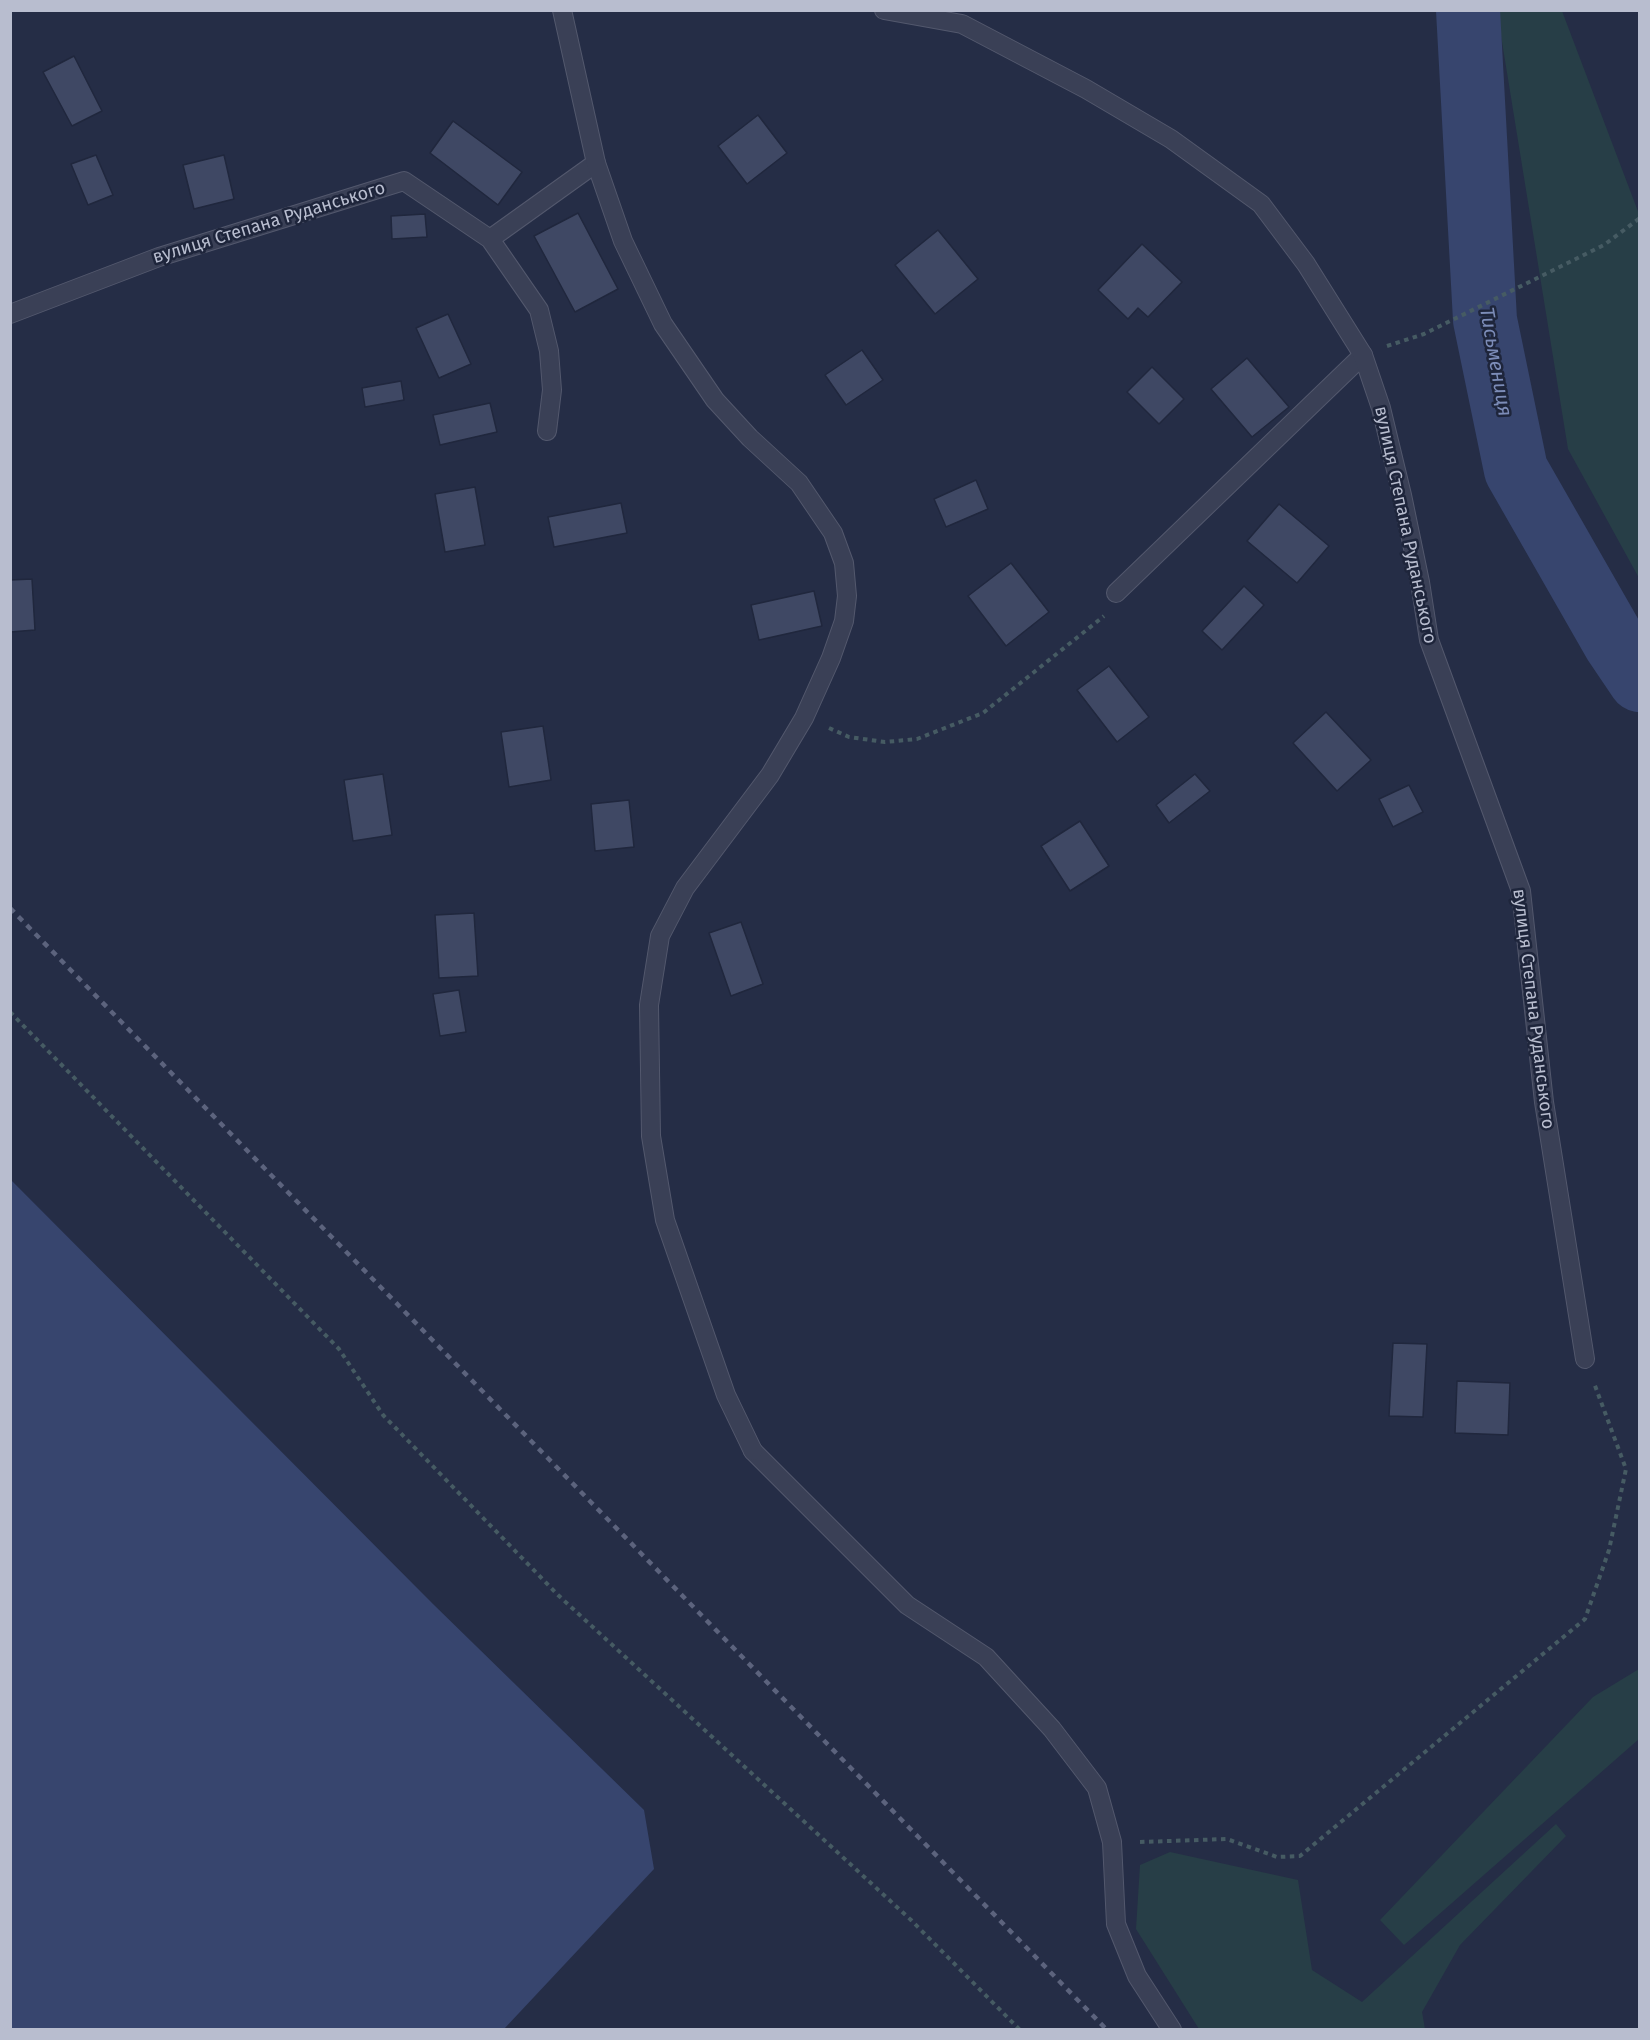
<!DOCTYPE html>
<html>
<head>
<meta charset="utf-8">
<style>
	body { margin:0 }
	#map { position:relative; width:1650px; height:2040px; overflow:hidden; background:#252d46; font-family:"Fira Sans",sans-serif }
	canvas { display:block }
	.frame { position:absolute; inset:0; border:12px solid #b8bdcf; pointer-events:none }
</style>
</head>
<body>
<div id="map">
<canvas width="1650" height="2040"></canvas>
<div class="frame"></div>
</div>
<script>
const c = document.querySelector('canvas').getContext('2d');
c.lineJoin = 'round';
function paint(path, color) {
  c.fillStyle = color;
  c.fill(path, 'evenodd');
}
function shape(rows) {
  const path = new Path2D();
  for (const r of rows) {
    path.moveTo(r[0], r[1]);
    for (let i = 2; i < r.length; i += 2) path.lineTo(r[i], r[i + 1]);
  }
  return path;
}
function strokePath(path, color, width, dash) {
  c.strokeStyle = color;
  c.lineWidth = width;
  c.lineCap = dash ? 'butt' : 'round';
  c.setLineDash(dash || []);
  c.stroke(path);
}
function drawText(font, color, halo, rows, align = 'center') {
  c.font = font + ' "Fira Sans",sans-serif';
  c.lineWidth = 5;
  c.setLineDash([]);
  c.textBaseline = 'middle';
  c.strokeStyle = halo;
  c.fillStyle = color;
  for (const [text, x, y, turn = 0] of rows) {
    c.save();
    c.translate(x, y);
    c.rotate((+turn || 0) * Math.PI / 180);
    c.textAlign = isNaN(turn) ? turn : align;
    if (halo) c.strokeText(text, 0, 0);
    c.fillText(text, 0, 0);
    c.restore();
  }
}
paint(shape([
	[1497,11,1562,11,1639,214,1639,578,1568,449],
	[1639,1669,1639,1739,1404,1945,1380,1920,1593,1697],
	[1556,1824,1566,1836,1460,1945,1422,2012,1425,2029,1199,2029,1136,1929,1140,1865,1170,1852,1298,1880,1312,1970,1362,2002]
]), '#273e47');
paint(shape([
	[11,1180,433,1604,644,1810,654,1869,504,2029,11,2029]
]), '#37456e');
strokePath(shape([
	[1468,10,1485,320,1516,470,1615,643,1640,680]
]), '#37456e', 64);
const building = shape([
	[74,56,102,111,72,126,43,72,74,56],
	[758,115,787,153,747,184,718,146,758,115],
	[453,121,522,172,498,205,430,153,453,121],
	[96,155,113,195,88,205,71,164,96,155],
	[224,155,234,199,194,209,183,165,224,155],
	[578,213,618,289,575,312,534,236,578,213],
	[425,214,427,237,392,239,391,216,425,214],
	[938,230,978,279,935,314,895,265,938,230],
	[1142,244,1182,282,1148,317,1138,308,1128,319,1098,290,1142,244],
	[448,314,471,364,439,378,416,328,448,314],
	[862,350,883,380,846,405,825,375,862,350],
	[1247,358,1289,407,1252,437,1211,389,1247,358],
	[1152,367,1184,399,1159,424,1127,392,1152,367],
	[401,381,404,400,365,407,362,388,401,381],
	[490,403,497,432,440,445,433,415,490,403],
	[976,480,988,509,946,527,934,499,976,480],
	[475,487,485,545,445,552,435,494,475,487],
	[621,503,627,533,554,547,548,517,621,503],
	[1279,504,1329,546,1297,583,1247,541,1279,504],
	[1011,563,1049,612,1006,646,968,596,1011,563],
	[32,579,35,630,10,632,10,580,32,579],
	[1244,586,1264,605,1222,650,1202,631,1244,586],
	[814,591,822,626,759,640,751,605,814,591],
	[1109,666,1149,717,1117,742,1077,690,1109,666],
	[1326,712,1371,760,1337,791,1293,743,1326,712],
	[543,726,551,780,509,787,501,732,543,726],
	[383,774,392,835,353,841,344,780,383,774],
	[1195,774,1210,791,1169,823,1156,805,1195,774],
	[1409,785,1423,812,1393,827,1379,799,1409,785],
	[629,800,634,847,595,851,591,804,629,800],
	[1080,821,1109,866,1070,891,1041,846,1080,821],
	[474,913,478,976,439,978,435,915,474,913],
	[741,922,763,984,731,996,709,933,741,922],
	[459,990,466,1032,440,1036,433,994,459,990],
	[1393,1343,1427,1344,1423,1417,1389,1416,1393,1343],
	[1457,1381,1510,1383,1508,1435,1455,1433,1457,1381]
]);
paint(building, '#3f4864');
strokePath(building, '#20273d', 1.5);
const service = shape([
	[490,239,596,163],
	[10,314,159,257,404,181,490,239,539,310,549,351,552,390,547,431],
	[1116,593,1363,355],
	[753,1451,907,1605,986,1657,1052,1729,1097,1788,1112,1842,1116,1924,1137,1976,1172,2030]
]);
const minor = shape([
	[562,10,596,163,623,241,663,324,715,400,750,438,799,483,833,533,844,563,847,596,844,621,831,658,804,718,770,775,685,888,660,936,649,1005,651,1136,665,1220,726,1395,753,1451],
	[884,10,962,24,1086,89,1171,139,1261,204,1306,264,1363,355,1381,408,1402,495,1420,582,1429,640,1521,891,1544,1102,1585,1359]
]);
strokePath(service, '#53586d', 20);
strokePath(minor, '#53586d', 20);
strokePath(shape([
	[1387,346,1424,334,1604,245,1640,218],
	[829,728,849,737,885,742,917,739,983,713,1104,616],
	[10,1012,339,1349,383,1415,558,1595,911,1920,1020,2030],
	[1140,1842,1227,1839,1277,1857,1300,1856,1585,1619,1609,1550,1626,1469,1594,1383]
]), '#465b63', 4, [4.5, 4.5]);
strokePath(service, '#3a4056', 18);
strokePath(minor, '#3a4056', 18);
strokePath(shape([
	[10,908,1107,2030]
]), '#5c637d', 4.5, [6, 6]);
drawText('18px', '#b8bdcf', '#1e253b', [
	["вулиця Степана Руданського",269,223,-17],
	["вулиця Степана Руданського",1405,525,78],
	["вулиця Степана Руданського",1533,1009,83]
]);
drawText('italic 20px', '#7c8cb8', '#1e253b', [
	["Тисьмениця",1495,362,80]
]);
</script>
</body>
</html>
